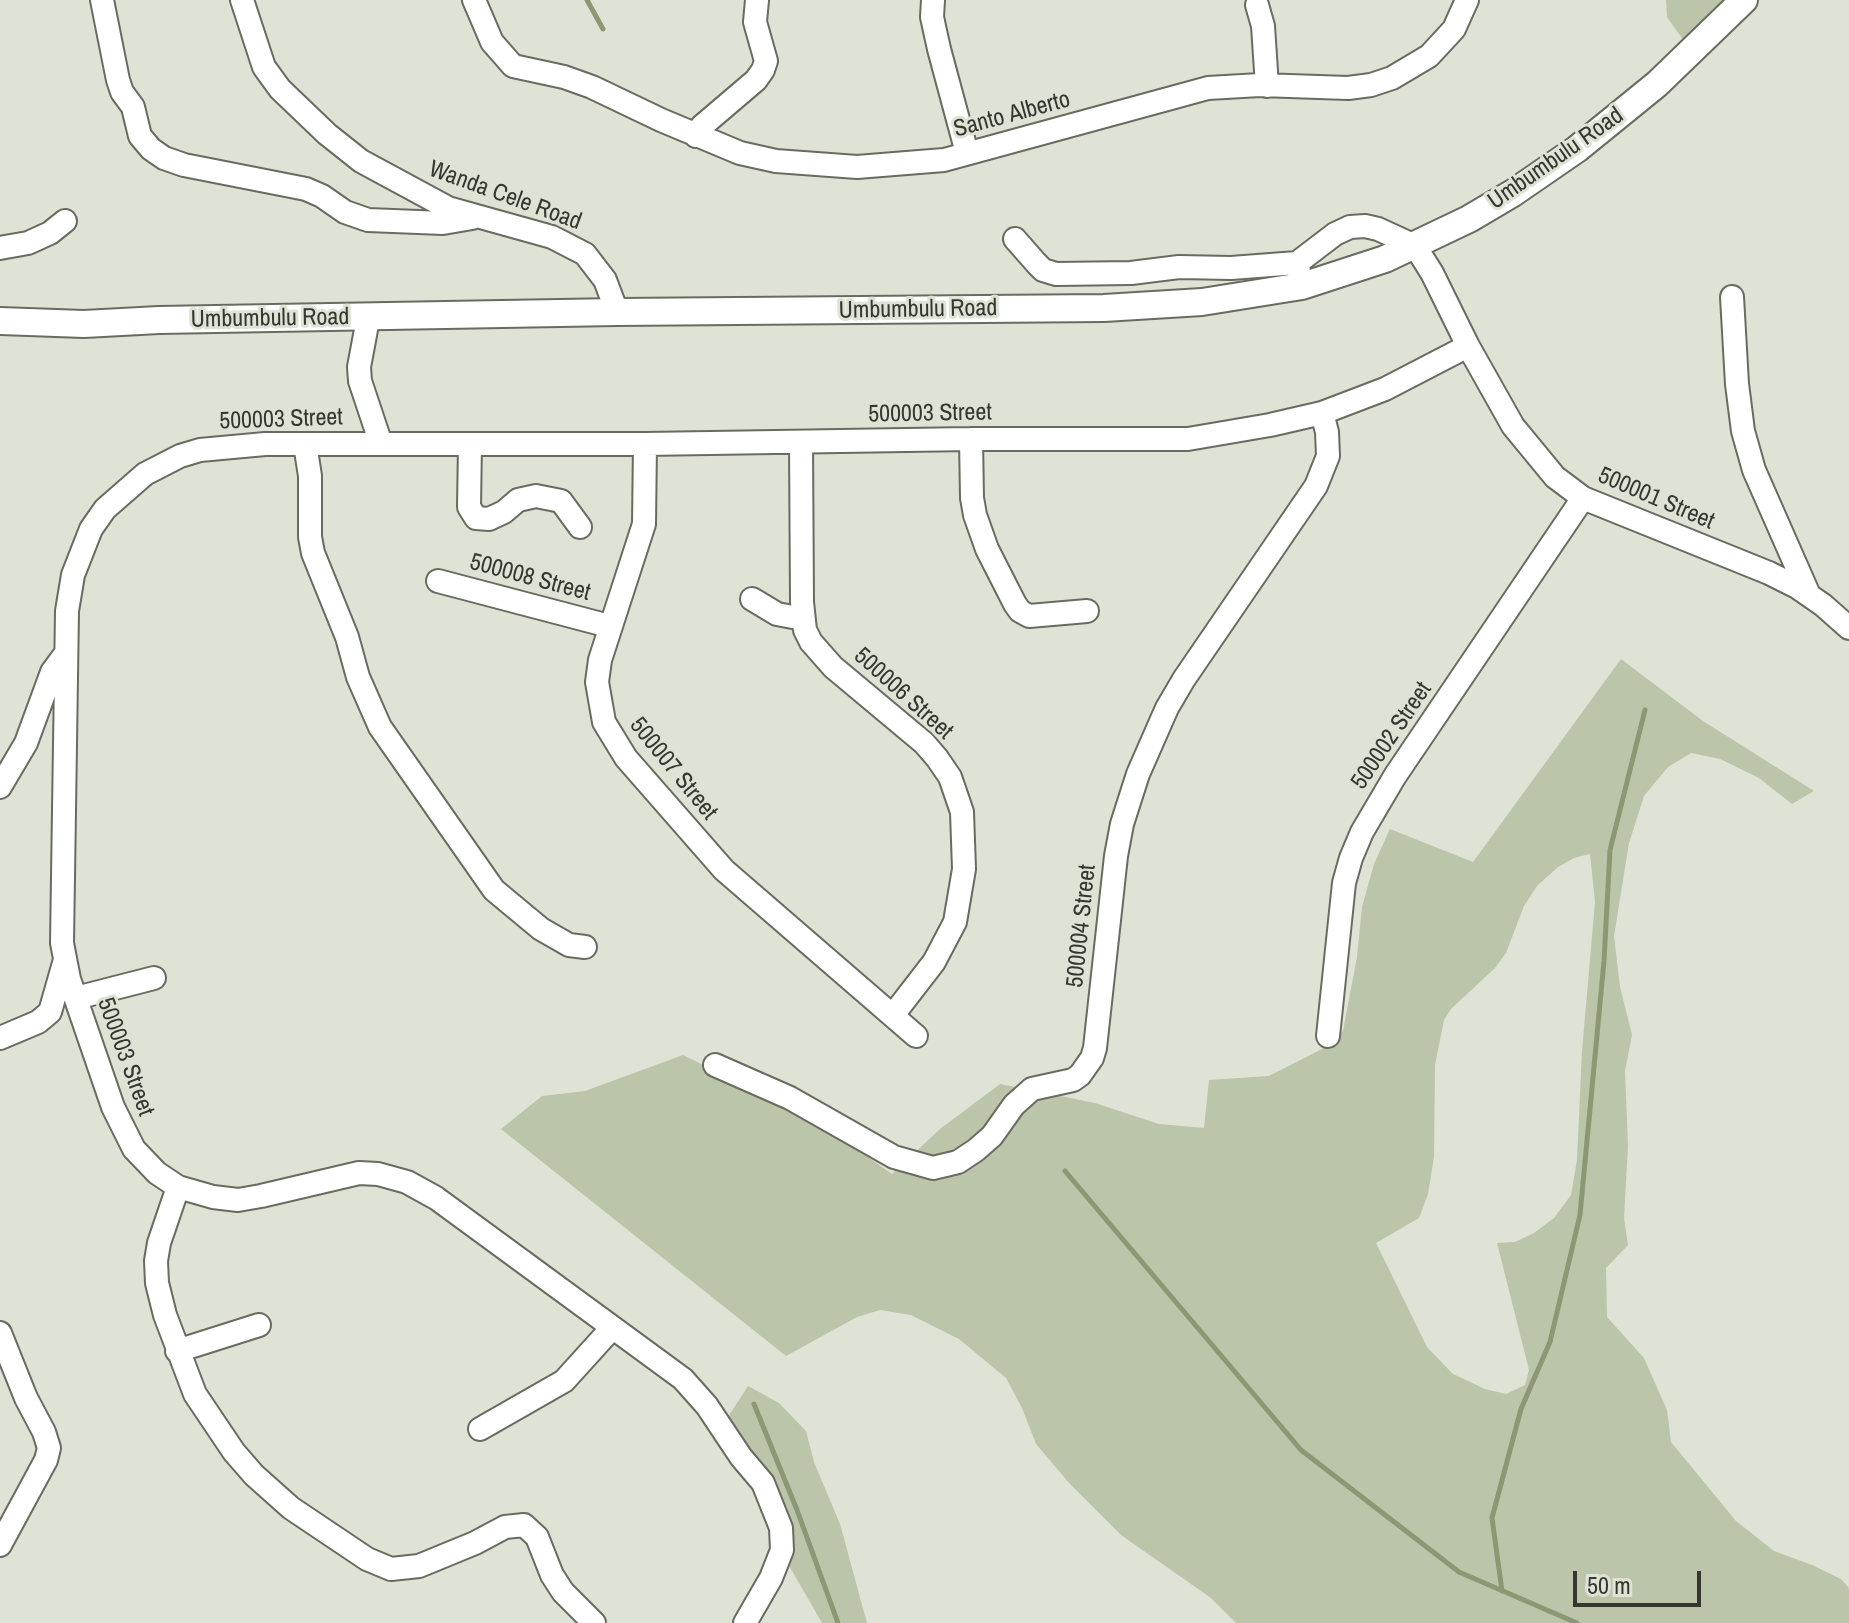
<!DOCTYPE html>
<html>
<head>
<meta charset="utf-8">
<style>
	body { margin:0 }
	#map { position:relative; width:1849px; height:1623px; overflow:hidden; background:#dee3d5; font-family:"Archivo Narrow",sans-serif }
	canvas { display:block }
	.scale { position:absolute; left:1573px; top:1571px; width:128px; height:36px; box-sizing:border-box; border:4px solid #353731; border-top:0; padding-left:10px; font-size:24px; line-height:28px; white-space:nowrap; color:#353731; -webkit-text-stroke:6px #dee3d5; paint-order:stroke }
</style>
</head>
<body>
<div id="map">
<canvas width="1849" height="1623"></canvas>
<div class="scale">50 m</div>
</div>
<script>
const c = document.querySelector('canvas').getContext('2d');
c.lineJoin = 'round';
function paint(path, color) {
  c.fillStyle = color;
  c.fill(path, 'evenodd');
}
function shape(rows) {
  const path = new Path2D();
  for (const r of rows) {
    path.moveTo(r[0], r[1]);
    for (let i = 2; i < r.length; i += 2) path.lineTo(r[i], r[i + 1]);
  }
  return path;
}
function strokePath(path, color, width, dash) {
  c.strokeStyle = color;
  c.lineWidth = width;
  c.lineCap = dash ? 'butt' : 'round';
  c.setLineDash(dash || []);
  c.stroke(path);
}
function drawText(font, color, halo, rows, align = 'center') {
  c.font = font + ' "Archivo Narrow",sans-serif';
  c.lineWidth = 6;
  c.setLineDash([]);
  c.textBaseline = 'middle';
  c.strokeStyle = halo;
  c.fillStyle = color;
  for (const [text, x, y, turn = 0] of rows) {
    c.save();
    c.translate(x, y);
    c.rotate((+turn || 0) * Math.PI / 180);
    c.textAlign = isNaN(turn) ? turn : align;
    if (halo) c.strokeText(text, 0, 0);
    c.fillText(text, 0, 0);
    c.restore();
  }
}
paint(shape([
	[1666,0,1735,0,1684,41,1667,17],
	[1621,659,1703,721,1814,791,1792,804,1759,778,1720,759,1691,753,1668,767,1644,796,1629,843,1614,936,1620,987,1632,1035,1625,1071,1628,1146,1624,1218,1628,1245,1606,1268,1607,1317,1644,1358,1667,1410,1671,1442,1736,1521,1774,1551,1812,1565,1841,1579,1849,1588,1849,1623,1236,1623,1211,1598,1121,1535,1069,1483,1036,1444,1022,1408,1006,1378,959,1339,911,1315,880,1310,857,1317,786,1356,501,1129,542,1096,585,1091,683,1055,819,1123,892,1174,940,1129,1000,1084,1095,1103,1159,1124,1204,1128,1209,1080,1269,1076,1322,1049,1343,1031,1357,957,1362,907,1374,864,1390,829,1473,862],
	[1590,854,1595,902,1582,1051,1577,1160,1571,1195,1554,1218,1534,1233,1515,1242,1497,1243,1529,1370,1525,1385,1506,1394,1485,1389,1453,1374,1427,1347,1376,1243,1419,1218,1428,1194,1434,1157,1435,1065,1444,1020,1451,1009,1495,968,1506,953,1524,906,1537,886,1558,867,1574,858],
	[748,1386,779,1403,806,1431,814,1462,840,1524,867,1623,822,1623,788,1564,771,1514,740,1466,713,1440]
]), '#bbc5aa');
strokePath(shape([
	[587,0,603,29],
	[1065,1171,1301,1450,1459,1572,1577,1623],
	[754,1404,797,1510,838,1623],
	[1502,1591,1492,1518,1521,1409,1550,1342,1580,1215,1604,961,1610,850,1645,710]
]), '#8c9874', 5);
const minor = shape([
	[102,0,118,80,122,92,133,107,140,136,151,149,164,158,184,165,306,189,322,196,345,212,368,220,443,223,472,218],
	[242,0,264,67,280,89,327,134,361,161,448,208,552,237,585,254,605,280,617,312],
	[474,0,492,42,513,66,564,77,592,87,661,120,740,153,776,161,857,167,944,160,1208,88,1260,85,1348,88,1371,85,1392,78,1429,56,1454,29,1467,0],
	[933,0,932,17,939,49,967,153],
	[1257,5,1263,26,1267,86],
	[696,136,702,126,756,80,763,70,766,61,755,22,757,0],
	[1015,239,1037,264,1043,270,1056,274,1131,273,1179,267,1231,268,1297,263,1300,276],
	[0,248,28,243,50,233,65,221],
	[1297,263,1335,234,1350,227,1365,226,1378,229,1415,246,1432,273,1468,346,1513,426,1555,477,1583,498,1769,573,1797,587,1823,605,1849,628],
	[1732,297,1737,384,1743,431,1754,470,1809,595],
	[368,319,359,367,360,381,381,444],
	[971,439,972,498,975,515,987,549,1015,604,1020,611,1029,616,1087,611],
	[801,443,802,602,805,630,811,642,833,667,924,743,937,758,950,777,962,812,964,869,955,922,934,962,893,1015],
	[305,444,310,476,310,537,313,553,347,637,358,677,380,727,494,890,541,929,569,945,585,947],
	[470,444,469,507,476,518,489,519,504,512,518,500,536,496,561,501,580,527],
	[645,444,644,524,600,660,597,682,604,722,626,758,724,870,916,1036],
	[438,581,609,626],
	[752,599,777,614,803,619],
	[0,787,26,743,52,672,66,653],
	[76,998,154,978],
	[1328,1036,1344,883,1351,858,1362,832,1395,776,1583,498],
	[0,1038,38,1022,50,1012,64,963],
	[715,1065,790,1098,894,1157,933,1168,958,1162,976,1150,992,1136,1014,1105,1032,1089,1073,1080,1080,1075,1092,1058,1095,1048,1116,856,1122,824,1138,774,1167,708,1184,679,1316,486,1328,456,1327,432,1322,413],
	[178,1187,159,1243,156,1261,157,1283,165,1315,195,1394,234,1452,254,1475,291,1508,367,1559,391,1569,419,1566,475,1543,505,1527,524,1525,537,1537,552,1575,563,1592,594,1623],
	[0,1333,26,1398,44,1432,49,1448,46,1460,0,1545],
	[177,1351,259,1325],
	[480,1429,564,1381,612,1328],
	[745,1623,771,1578,782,1550,781,1528,763,1483,741,1457,707,1406,683,1379,436,1198,407,1182,378,1174,359,1173,261,1196,238,1200,213,1197,178,1187,157,1173,134,1149,113,1107,69,979,62,943,67,611,73,575,91,529,105,509,145,474,180,456,200,450,265,444,645,444,971,439,1188,439,1270,425,1322,413,1385,389,1468,346]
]);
const major = shape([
	[0,321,84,324,159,320,617,312,1104,308,1202,302,1302,286,1385,259,1469,219,1513,193,1577,149,1657,84,1744,0]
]);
strokePath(minor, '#686c60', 26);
strokePath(major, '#686c60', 30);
strokePath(minor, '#fff', 22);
strokePath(major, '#fff', 26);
drawText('24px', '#353731', '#dee3d5', [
	["Santo Alberto",1012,115,-15],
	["Umbumbulu Road",1556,159,-35],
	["Wanda Cele Road",505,196,20],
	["Umbumbulu Road",918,310,-1],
	["Umbumbulu Road",270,319,-1],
	["500003 Street",930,414,-1],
	["500003 Street",281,420,-2],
	["500001 Street",1656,499,23],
	["500008 Street",530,578,15],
	["500006 Street",903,694,42],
	["500002 Street",1392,736,-56],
	["500007 Street",673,769,51],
	["500004 Street",1082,926,-84],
	["500003 Street",125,1057,70]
]);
</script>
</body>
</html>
